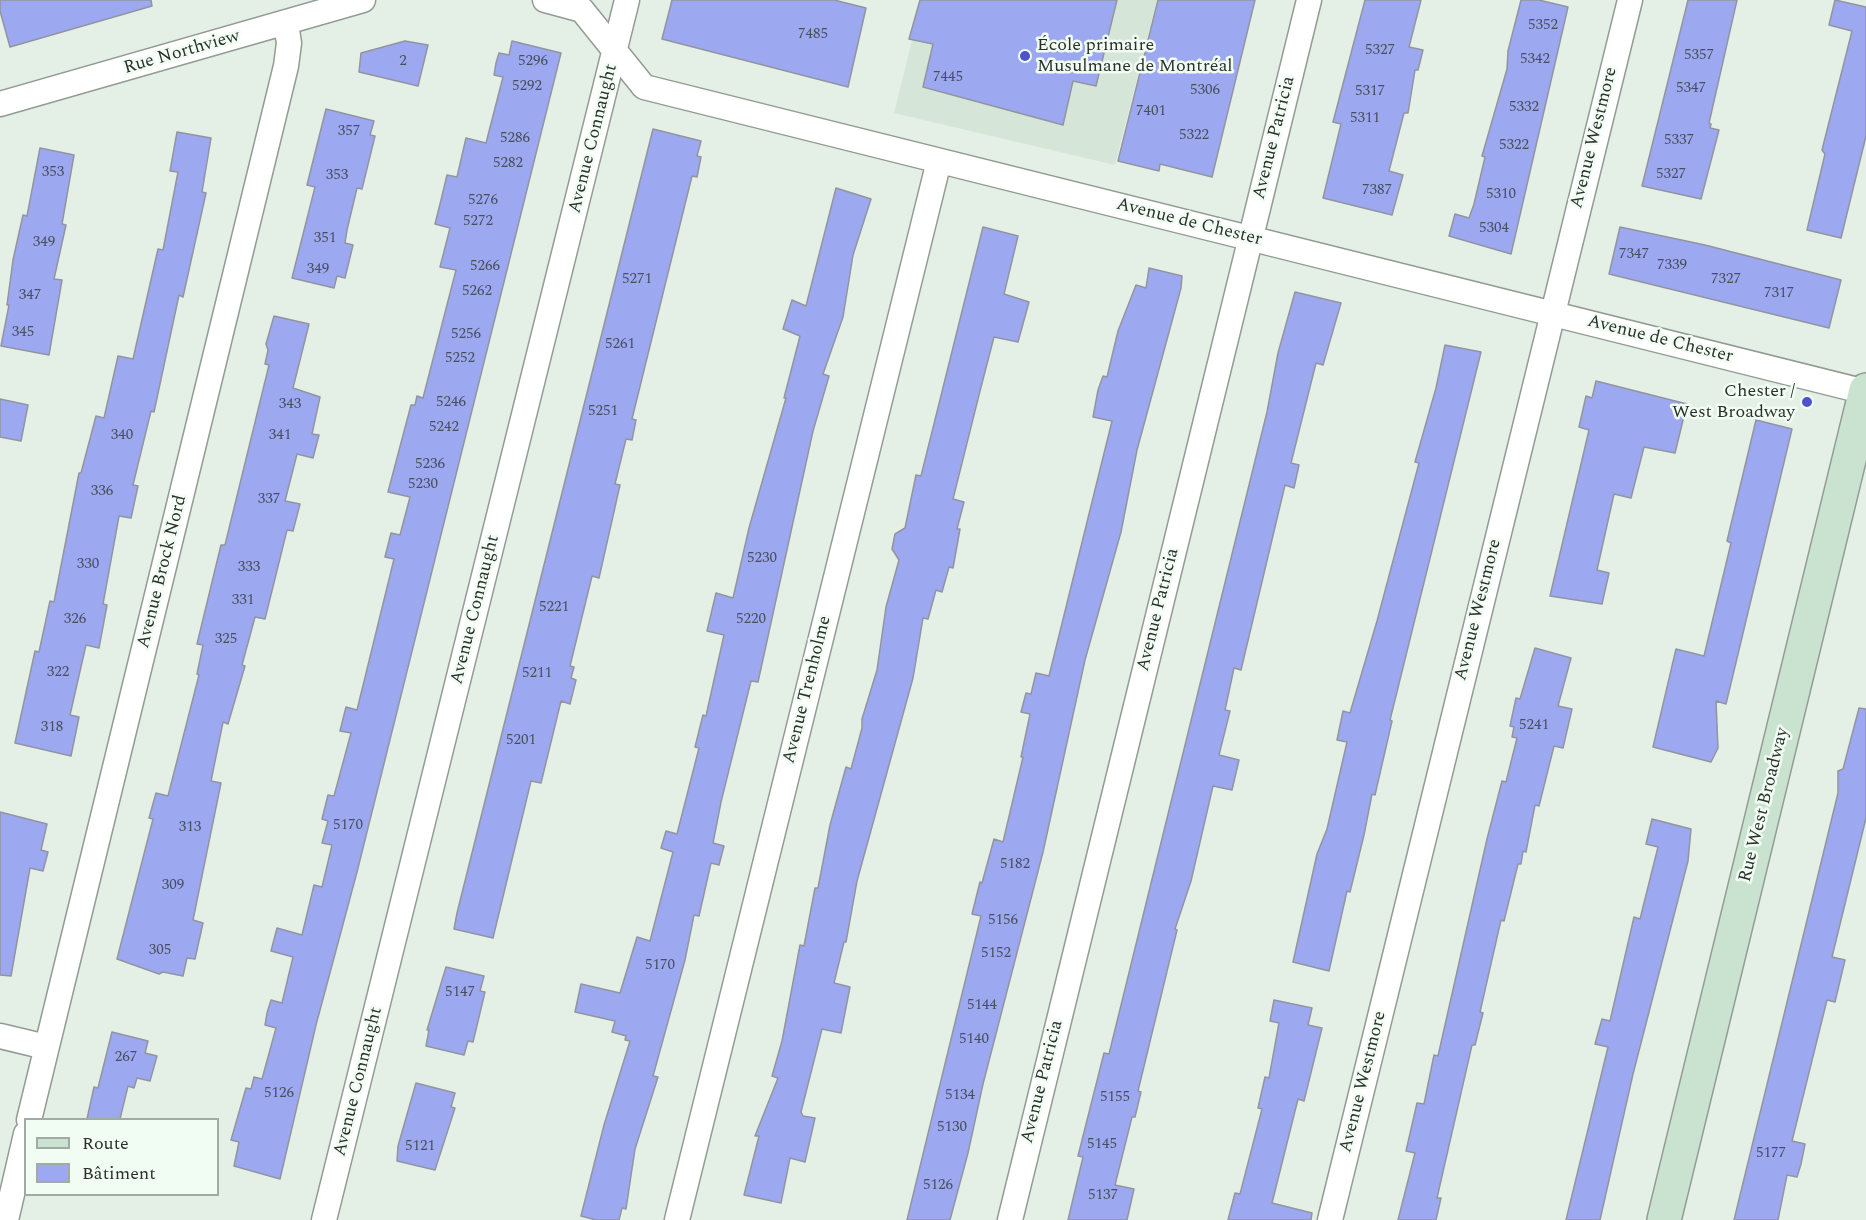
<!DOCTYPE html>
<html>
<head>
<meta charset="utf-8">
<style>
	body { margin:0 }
	#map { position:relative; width:1866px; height:1220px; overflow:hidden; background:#e4efe6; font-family:Spectral,serif }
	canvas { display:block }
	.legend { position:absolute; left:24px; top:1118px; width:195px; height:78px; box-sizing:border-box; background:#f1fcf3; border:2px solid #a2aaa4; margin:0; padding:8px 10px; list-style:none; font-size:18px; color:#2c302d }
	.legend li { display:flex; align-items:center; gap:12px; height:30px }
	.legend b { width:30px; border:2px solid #a2aaa4 }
</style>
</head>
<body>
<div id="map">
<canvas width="1866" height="1220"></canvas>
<ul class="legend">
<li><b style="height:8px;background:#c9e3d0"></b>Route</li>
<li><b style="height:16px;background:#9ca9f0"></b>Bâtiment</li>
</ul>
</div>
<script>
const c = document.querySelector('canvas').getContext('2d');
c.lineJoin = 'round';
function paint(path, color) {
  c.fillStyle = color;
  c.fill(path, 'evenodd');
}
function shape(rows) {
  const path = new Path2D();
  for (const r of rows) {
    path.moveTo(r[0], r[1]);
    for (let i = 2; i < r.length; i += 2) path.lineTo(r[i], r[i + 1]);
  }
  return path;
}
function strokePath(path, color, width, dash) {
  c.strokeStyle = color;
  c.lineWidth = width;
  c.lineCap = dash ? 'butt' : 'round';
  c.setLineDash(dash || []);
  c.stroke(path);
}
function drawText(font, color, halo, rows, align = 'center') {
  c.font = font + ' Spectral,serif';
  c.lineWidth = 5;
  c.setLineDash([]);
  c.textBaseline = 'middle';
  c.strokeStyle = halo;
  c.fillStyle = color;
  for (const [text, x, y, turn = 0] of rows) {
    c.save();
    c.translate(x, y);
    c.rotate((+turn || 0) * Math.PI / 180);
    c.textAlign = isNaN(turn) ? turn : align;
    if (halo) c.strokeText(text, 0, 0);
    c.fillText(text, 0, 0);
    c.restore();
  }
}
paint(shape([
	[922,0,1157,0,1115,165,894,113]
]), '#d5e6d8');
const building = shape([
	[0,0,151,0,152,6,10,47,0,11,0,0],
	[672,0,834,0,866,8,848,87,662,39,672,0],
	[920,0,1117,0,1096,86,1073,81,1063,125,923,87,933,44,909,39,920,0],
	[1158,0,1255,0,1212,177,1160,164,1159,171,1118,161,1158,0],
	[1365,0,1421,0,1409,47,1423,50,1418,70,1415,70,1408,113,1404,113,1389,171,1403,175,1392,215,1323,198,1341,124,1333,122,1365,0],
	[1521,0,1539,0,1568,7,1511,254,1449,236,1455,214,1469,218,1474,204,1485,157,1482,156,1507,69,1508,51,1521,0],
	[1688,0,1737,0,1709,123,1711,124,1710,128,1719,130,1701,199,1642,186,1688,0],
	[1835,0,1866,7,1866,136,1841,238,1807,230,1825,154,1822,150,1852,31,1829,25,1835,0],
	[405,41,428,45,418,86,359,72,361,53,405,41],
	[512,41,561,53,357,872,316,1025,280,1179,234,1166,239,1142,231,1140,246,1088,251,1089,254,1077,262,1079,276,1028,265,1025,267,1013,271,1000,282,1003,293,957,271,951,277,928,302,935,314,885,322,887,332,845,322,843,328,821,322,819,328,795,334,796,351,733,340,731,346,707,357,710,394,559,385,557,391,533,400,535,410,497,388,492,411,405,415,405,417,396,423,398,456,270,440,267,450,228,435,224,441,200,447,175,457,177,466,138,486,143,503,77,494,75,496,63,499,53,509,55,512,41],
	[326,109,374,121,370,135,375,136,362,189,357,188,347,230,345,243,353,245,345,278,337,276,334,288,292,278,315,187,307,185,326,109],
	[653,129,701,141,697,156,701,157,697,177,692,176,648,354,632,419,636,420,632,440,626,439,615,484,620,485,599,578,592,576,570,666,574,667,571,678,576,680,570,704,561,701,541,783,531,781,493,938,454,929,457,913,653,129],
	[177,132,211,138,202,192,206,193,183,297,179,295,154,412,151,411,133,485,138,486,131,518,119,516,103,604,107,605,99,648,86,645,70,715,79,717,71,756,15,743,35,651,39,652,50,601,54,602,79,473,81,473,96,416,104,418,118,356,133,359,158,249,163,250,178,172,170,171,177,132],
	[40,148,74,155,62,224,66,225,54,279,62,280,49,355,1,346,9,305,7,305,13,260,23,215,27,216,40,148],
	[836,188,871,199,853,255,843,317,823,374,829,376,813,431,758,682,751,681,721,802,713,843,724,846,719,865,711,863,699,916,694,915,685,960,653,1076,658,1077,635,1149,626,1209,622,1208,619,1220,596,1220,581,1216,604,1125,630,1041,625,1040,626,1036,612,1032,615,1021,575,1012,581,984,620,993,637,937,650,941,673,852,661,848,666,831,677,834,699,748,695,747,703,715,706,716,724,635,707,631,716,593,733,598,749,528,786,398,784,398,800,336,783,329,792,300,806,306,836,188],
	[983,227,1018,236,1004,294,1029,302,1018,342,994,337,980,391,953,499,964,502,957,529,960,529,953,568,949,567,942,592,936,590,928,619,923,618,913,678,857,881,846,942,844,942,834,983,850,987,841,1033,822,1029,801,1112,803,1116,815,1118,805,1162,790,1158,781,1203,744,1195,759,1136,755,1136,778,1078,772,1076,782,1041,800,945,804,946,815,888,818,888,830,825,846,767,851,769,862,728,862,719,877,670,886,607,899,560,892,549,895,534,905,528,916,475,921,476,983,227],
	[1620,227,1705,245,1841,280,1829,328,1609,274,1620,227],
	[1149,268,1182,276,1181,288,1137,450,1121,532,1085,660,1043,852,983,1084,968,1153,950,1220,907,1220,981,916,972,914,980,882,982,883,994,839,1003,842,1023,757,1021,757,1030,714,1021,712,1026,693,1031,694,1036,673,1049,676,1112,421,1093,417,1098,390,1103,376,1107,377,1118,331,1136,285,1146,288,1149,268],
	[1295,292,1341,303,1323,365,1316,363,1291,463,1299,465,1294,488,1285,485,1241,670,1234,668,1225,710,1230,711,1219,755,1239,760,1232,790,1213,786,1191,881,1175,929,1177,930,1138,1091,1141,1092,1135,1117,1132,1117,1115,1185,1134,1189,1127,1220,1068,1220,1083,1157,1078,1156,1104,1053,1109,1054,1267,412,1278,353,1295,292],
	[274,316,309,324,293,388,320,397,312,434,319,435,313,458,297,454,285,501,300,504,293,531,287,530,265,619,255,617,242,665,245,666,228,724,223,722,211,781,221,783,193,920,203,923,195,959,187,958,183,976,163,972,159,974,117,959,153,819,149,818,156,793,168,796,199,675,197,674,203,645,197,644,221,545,225,545,269,365,265,364,268,350,266,344,274,316],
	[1445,345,1481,352,1390,720,1392,721,1375,795,1372,794,1364,835,1350,892,1347,891,1329,971,1293,962,1317,854,1327,829,1347,742,1337,740,1343,711,1350,713,1377,621,1419,463,1415,462,1436,388,1445,345],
	[1596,381,1687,404,1675,453,1644,447,1631,498,1614,494,1597,570,1609,573,1602,604,1550,596,1589,430,1579,427,1586,396,1592,398,1596,381],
	[0,399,28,405,21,441,0,437,0,399],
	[1756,420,1792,429,1726,704,1716,701,1718,748,1711,762,1653,747,1676,649,1704,656,1731,543,1727,541,1756,420],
	[1535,648,1571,658,1558,706,1572,709,1563,748,1554,746,1539,806,1535,805,1526,852,1523,851,1521,864,1518,864,1504,921,1501,920,1480,1012,1483,1013,1475,1045,1472,1045,1437,1198,1441,1198,1436,1220,1398,1220,1415,1153,1406,1151,1417,1103,1424,1104,1434,1055,1438,1056,1487,839,1502,781,1506,782,1517,738,1512,737,1514,727,1510,726,1516,698,1520,699,1535,648],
	[1859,708,1866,709,1866,818,1832,957,1845,960,1835,1002,1827,1000,1792,1141,1805,1144,1801,1164,1797,1177,1787,1175,1778,1220,1734,1220,1838,793,1838,771,1843,769,1859,708],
	[0,812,47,824,41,850,48,852,43,871,30,868,11,976,0,975,0,812],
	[1652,819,1691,829,1688,861,1633,1074,1600,1220,1566,1220,1608,1047,1595,1044,1602,1019,1610,1021,1634,917,1640,919,1658,847,1646,844,1652,819],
	[446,967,484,976,480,991,485,992,473,1042,468,1041,464,1055,426,1046,429,1030,427,1030,446,967],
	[1274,1000,1312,1008,1308,1025,1322,1028,1304,1101,1298,1099,1272,1203,1312,1213,1311,1220,1228,1220,1235,1193,1240,1194,1262,1109,1258,1108,1265,1077,1269,1078,1279,1023,1270,1021,1274,1000],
	[112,1032,148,1041,145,1053,157,1056,150,1081,137,1078,134,1088,128,1086,120,1119,87,1119,94,1087,98,1088,112,1032],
	[416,1083,455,1093,451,1107,455,1108,435,1170,397,1161,398,1146,416,1083]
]);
paint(building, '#9ca9f0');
strokePath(building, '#9294a0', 1.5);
const street = shape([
	[545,0,582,10,644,87,1866,392],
	[0,104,363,0],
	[0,1036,46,1047],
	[29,1120,286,66,289,43,286,24],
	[6,1220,26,1134],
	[324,1220,627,0],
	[677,1220,939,161],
	[1010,1220,1309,0],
	[1330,1220,1630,0]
]);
const secondary = shape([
	[1664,1220,1866,390]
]);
strokePath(street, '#929c94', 27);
strokePath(secondary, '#929c94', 36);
strokePath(street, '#fff', 24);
strokePath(secondary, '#c9e3d0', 33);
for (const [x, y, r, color] of [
	[1025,56,6,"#4e53c9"],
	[1807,402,6,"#4e53c9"]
]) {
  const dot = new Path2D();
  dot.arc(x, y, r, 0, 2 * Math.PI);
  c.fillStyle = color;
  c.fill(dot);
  strokePath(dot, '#f1fcf3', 2);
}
drawText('15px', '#484e5e', null, [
	["5352",1543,26],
	["7485",813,35],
	["5327",1380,51],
	["5357",1699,56],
	["5342",1535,60],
	["2",403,62],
	["5296",533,62],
	["7445",948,78],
	["5292",527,87],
	["5347",1691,89],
	["5306",1205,91],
	["5317",1370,92],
	["5332",1524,108],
	["7401",1151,112],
	["5311",1365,119],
	["357",349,132],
	["5322",1194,136],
	["5286",515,139],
	["5337",1679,141],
	["5322",1514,146],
	["5282",508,164],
	["353",53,173],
	["5327",1671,175],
	["353",337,176],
	["7387",1377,191],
	["5310",1501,195],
	["5276",483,201],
	["5272",478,222],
	["5304",1494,229],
	["351",325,239],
	["349",44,243],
	["7347",1634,255],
	["7339",1672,266],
	["5266",485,267],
	["349",318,270],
	["5271",637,280],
	["7327",1726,280],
	["5262",477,292],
	["7317",1779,294],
	["347",30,296],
	["345",23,333],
	["5256",466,335],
	["5261",620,345],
	["5252",460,359],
	["5246",451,403],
	["343",290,405],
	["5251",603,412],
	["5242",444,428],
	["340",122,436],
	["341",280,436],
	["5236",430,465],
	["5230",423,485],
	["336",102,492],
	["337",269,500],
	["5230",762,559],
	["330",88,565],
	["333",249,568],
	["331",243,601],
	["5221",554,608],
	["326",75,620],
	["5220",751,620],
	["325",226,640],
	["322",58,673],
	["5211",537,674],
	["5241",1534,726],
	["318",52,728],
	["5201",521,741],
	["5170",348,826],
	["313",190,828],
	["5182",1015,865],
	["309",173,886],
	["5156",1003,921],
	["305",160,951],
	["5152",996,954],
	["5170",660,966],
	["5147",460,993],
	["5144",982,1006],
	["5140",974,1040],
	["267",126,1058],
	["5126",279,1094],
	["5134",960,1096],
	["5155",1115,1098],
	["5130",952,1128],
	["5145",1102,1145],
	["5121",420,1147],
	["5177",1771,1154],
	["5126",938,1186],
	["5137",1103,1196]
]);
drawText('18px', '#2c302d', '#f1fcf3', [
	["École primaire",1037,46],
	["Musulmane de Montréal",1037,67],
	["Chester /",1795,392,"right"],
	["West Broadway",1795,413,"right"]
], 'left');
drawText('18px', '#2c302d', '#f1fcf3', [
	["Rue Northview",182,53,-16],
	["Avenue Patricia",1275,138,-76],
	["Avenue Westmore",1595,138,-76],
	["Avenue Connaught",594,139,-76],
	["Avenue de Chester",1189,223,14],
	["Avenue de Chester",1660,340,14],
	["Avenue Brock Nord",163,572,-76],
	["Avenue Connaught",476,610,-76],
	["Avenue Patricia",1159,610,-76],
	["Avenue Westmore",1479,610,-76],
	["Avenue Trenholme",808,690,-76],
	["Rue West Broadway",1765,805,-76],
	["Avenue Connaught",359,1082,-76],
	["Avenue Patricia",1043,1082,-76],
	["Avenue Westmore",1364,1082,-76]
]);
</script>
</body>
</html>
